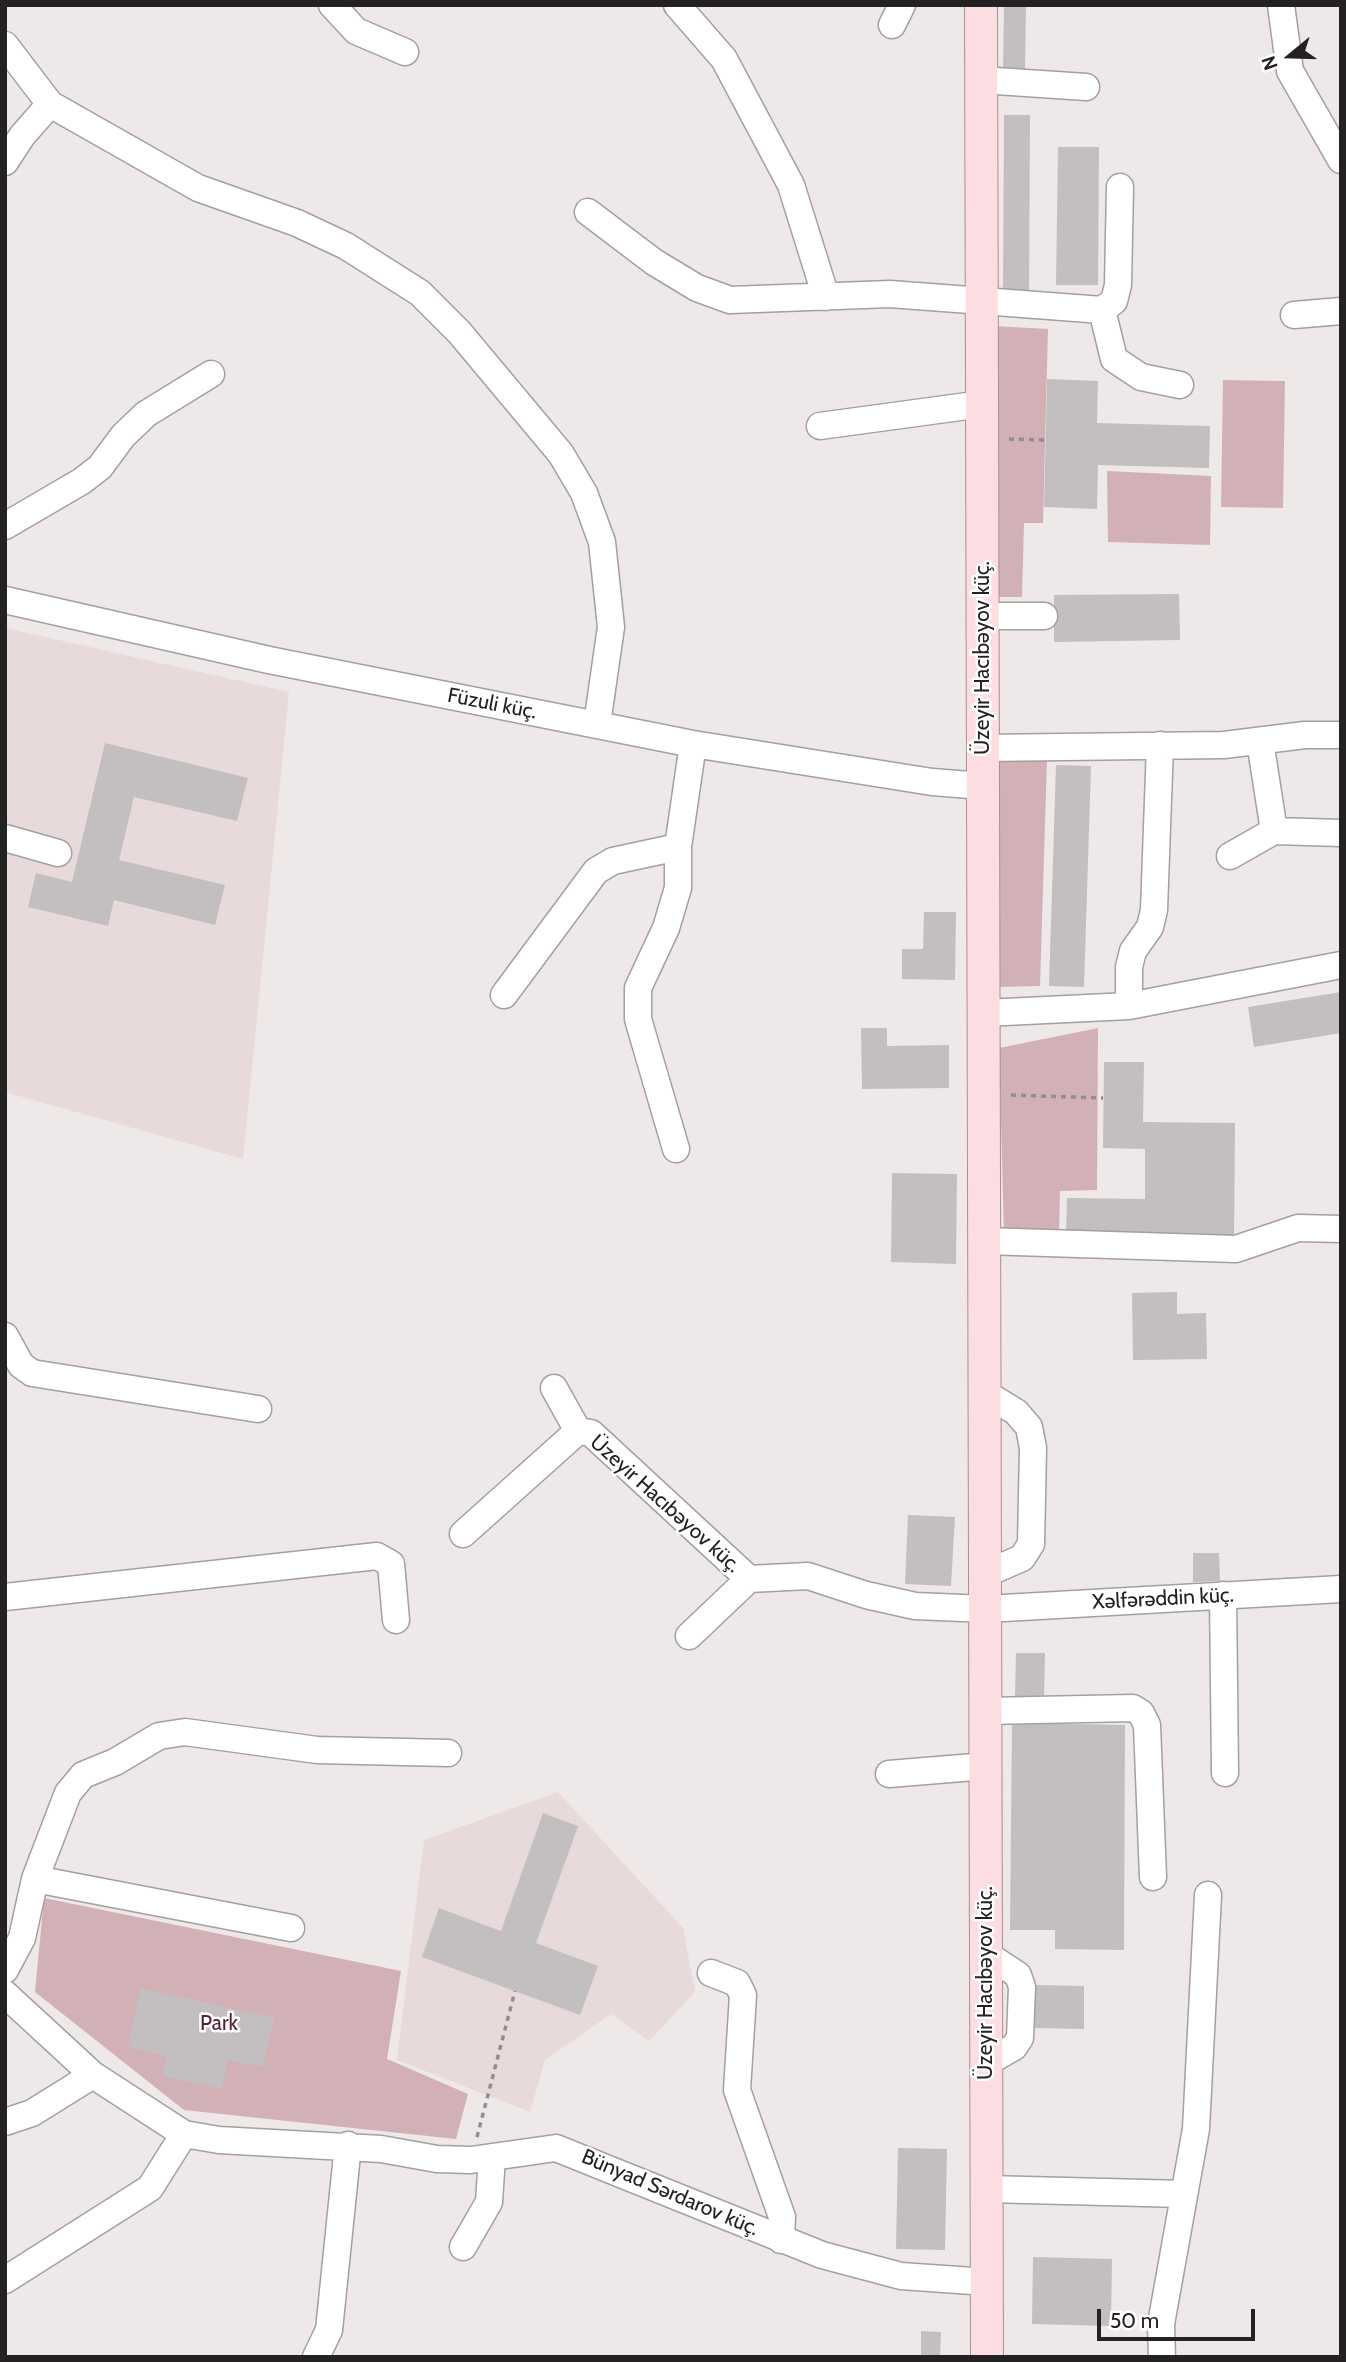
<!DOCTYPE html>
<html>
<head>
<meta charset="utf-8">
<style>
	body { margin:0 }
	#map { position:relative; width:1346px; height:2362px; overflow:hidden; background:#eee8e9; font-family:Cabin,sans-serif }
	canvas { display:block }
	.frame { position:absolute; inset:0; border:7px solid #232121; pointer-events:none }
	.north { position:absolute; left:1255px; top:21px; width:70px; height:70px; -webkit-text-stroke:5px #fff; paint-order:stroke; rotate:251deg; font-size:19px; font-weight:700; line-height:28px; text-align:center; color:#232121 }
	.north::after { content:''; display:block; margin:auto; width:24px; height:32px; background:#232121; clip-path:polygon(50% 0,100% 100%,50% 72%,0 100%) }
	.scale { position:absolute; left:1097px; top:2309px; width:158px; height:32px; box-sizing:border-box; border:4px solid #232121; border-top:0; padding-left:9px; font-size:21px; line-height:24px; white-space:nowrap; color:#232121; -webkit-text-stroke:5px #fff; paint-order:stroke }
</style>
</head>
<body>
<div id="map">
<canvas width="1346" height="2362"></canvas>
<div class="frame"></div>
<div class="north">N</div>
<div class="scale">50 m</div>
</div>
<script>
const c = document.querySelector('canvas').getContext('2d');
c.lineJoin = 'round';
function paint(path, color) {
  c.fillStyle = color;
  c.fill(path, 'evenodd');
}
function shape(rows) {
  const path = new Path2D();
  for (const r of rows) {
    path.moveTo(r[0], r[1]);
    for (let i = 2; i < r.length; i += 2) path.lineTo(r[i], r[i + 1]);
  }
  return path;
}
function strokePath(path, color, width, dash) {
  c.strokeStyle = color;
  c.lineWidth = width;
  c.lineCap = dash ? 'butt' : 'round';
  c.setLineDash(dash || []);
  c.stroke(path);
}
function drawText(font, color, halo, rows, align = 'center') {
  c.font = font + ' Cabin,sans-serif';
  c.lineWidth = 5;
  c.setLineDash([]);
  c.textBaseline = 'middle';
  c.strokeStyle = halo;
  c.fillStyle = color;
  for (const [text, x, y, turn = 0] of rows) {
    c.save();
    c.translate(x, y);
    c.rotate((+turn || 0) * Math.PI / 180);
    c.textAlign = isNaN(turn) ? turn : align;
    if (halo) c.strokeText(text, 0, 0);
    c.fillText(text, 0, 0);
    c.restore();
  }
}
paint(shape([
	[5,628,289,692,243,1159,5,1092],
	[558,1792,683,1928,695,1992,649,2041,611,2014,545,2060,530,2112,397,2060,424,1840]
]), '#e8d9db');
paint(shape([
	[994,326,1048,329,1043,523,1024,523,1022,597,995,597],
	[1223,380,1285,381,1283,508,1221,507],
	[1107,471,1211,476,1210,545,1108,542],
	[1047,759,1040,986,998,987,997,760],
	[1098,1028,1097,1190,1060,1191,1059,1237,1004,1235,999,1048],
	[44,1898,401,1971,387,2059,468,2094,456,2139,184,2110,35,1992]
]), '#d2b1b6');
paint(shape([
	[1004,5,1026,5,1025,71,1003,71],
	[1004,115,1030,115,1029,292,1003,292],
	[1058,147,1099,147,1098,285,1056,285],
	[1047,379,1098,381,1097,423,1210,426,1209,468,1098,465,1097,509,1044,507],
	[1179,594,1180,640,1054,642,1054,595],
	[105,743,248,778,237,821,134,797,119,860,225,885,215,925,114,900,108,926,28,907,36,873,72,882],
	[1056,765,1091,766,1084,987,1049,986],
	[924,912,956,912,955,980,902,979,902,949,923,949],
	[1341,992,1341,1033,1254,1047,1248,1007],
	[861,1028,887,1028,887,1046,949,1045,949,1088,862,1089],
	[1104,1062,1144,1062,1143,1122,1235,1123,1234,1239,1066,1237,1067,1198,1145,1199,1145,1149,1103,1148],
	[892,1173,957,1174,956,1264,891,1262],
	[1177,1292,1177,1314,1206,1313,1207,1359,1133,1360,1132,1293],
	[908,1515,955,1517,951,1586,905,1584],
	[1193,1553,1219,1553,1220,1581,1193,1582],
	[1016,1653,1045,1653,1044,1698,1015,1697],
	[1012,1723,1125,1725,1124,1950,1055,1949,1055,1930,1010,1930],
	[543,1813,578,1826,536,1943,598,1966,580,2015,422,1957,439,1908,501,1931],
	[1034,1985,1084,1986,1084,2029,1034,2028],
	[141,1988,274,2018,263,2067,228,2060,222,2089,162,2076,167,2056,128,2047],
	[898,2148,947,2149,945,2250,896,2249],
	[1033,2257,1112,2259,1111,2326,1032,2324],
	[921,2331,941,2332,940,2357,921,2357]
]), '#c3bebf');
const minor = shape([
	[332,5,356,31,405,52],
	[677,5,724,59,791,185,826,297],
	[1281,5,1290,71,1341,160],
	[892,25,902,5],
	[5,45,50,104,198,188,297,223,346,246,420,293,459,332,561,454,584,493,602,542,611,627,597,724],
	[981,80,1086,87],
	[5,162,22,136,50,104],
	[588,212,654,262,697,288,730,300,890,294,1102,310,1114,301,1118,285,1120,187],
	[1102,310,1114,359,1141,377,1180,385],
	[1294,315,1341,311],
	[820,426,982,404],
	[5,526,82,481,100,467,123,436,146,414,211,374],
	[5,600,269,660,693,744,932,782,983,786],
	[983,616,1044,616],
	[1260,741,1274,831,1341,833],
	[983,748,1224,745,1305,735,1341,735],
	[5,838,58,853],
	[1230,856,1274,831],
	[504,995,596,871,613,861,678,847],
	[1129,1006,1129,967,1133,951,1150,927,1154,910,1160,745],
	[984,1013,1129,1006,1341,965],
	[676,1149,638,1019,638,988,666,928,678,888,678,847,693,744],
	[984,1241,1236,1249,1298,1228,1341,1229],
	[5,1336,21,1365,32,1373,258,1409],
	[554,1388,578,1431],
	[985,1393,1016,1412,1029,1427,1033,1448,1031,1544,1022,1558,985,1574],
	[463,1534,578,1431,591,1433,749,1579,808,1576,866,1595,915,1606,986,1609,1341,1589],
	[1223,1595,1225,1773],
	[5,1597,377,1556,391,1564,396,1620],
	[689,1636,749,1579],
	[986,1711,1133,1708,1141,1713,1147,1725,1153,1877],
	[889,1774,986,1766],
	[35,1879,291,1928],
	[986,1954,1018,1975,1022,1987,1020,2038,1014,2047,986,2063],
	[5,1970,22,1938,35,1879,68,1793,83,1775,115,1762,159,1736,185,1732,317,1750,448,1753],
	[711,1973,737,1983,743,1995,737,2090,782,2217,781,2240],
	[5,1994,93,2075,184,2134,219,2140,381,2149,437,2159,471,2160,556,2148,822,2255,901,2276,987,2282],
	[5,2122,32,2113,93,2075],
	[987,2189,1184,2194],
	[463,2247,489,2202,492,2157],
	[5,2280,150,2188,184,2134],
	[316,2357,329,2330,348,2145],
	[1162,2357,1161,2324,1196,2129,1208,1895]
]);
const major = shape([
	[981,5,987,2357]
]);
strokePath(minor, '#a49fa0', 29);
strokePath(major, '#ae8d91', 34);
strokePath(shape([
	[1009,439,1045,440],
	[1011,1095,1103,1098],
	[477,2137,515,1991]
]), '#928e8f', 3.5, [5, 5]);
strokePath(minor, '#fff', 26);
strokePath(major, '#fbdde2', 32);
drawText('21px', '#232121', '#fff', [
	["Üzeyir Hacıbəyov küç.",983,658,-90],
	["Füzuli küç.",492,704,11],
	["Üzeyir Hacıbəyov küç.",665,1504,42],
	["Xəlfərəddin küç.",1163,1599,-3],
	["Üzeyir Hacıbəyov küç.",986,1983,-90],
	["Bünyad Sərdarov küç.",670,2193,23]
]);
drawText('21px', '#55242f', '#fff', [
	["Park",219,2024]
]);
</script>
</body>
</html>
